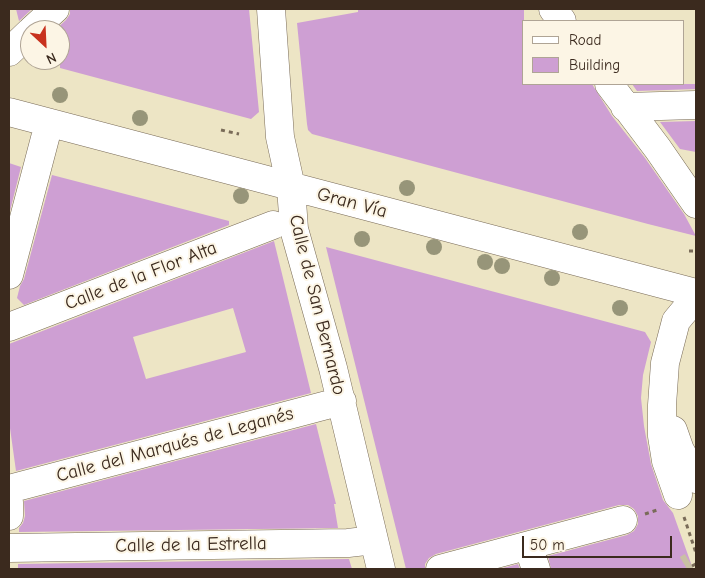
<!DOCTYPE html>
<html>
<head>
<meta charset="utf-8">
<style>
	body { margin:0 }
	#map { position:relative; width:705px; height:578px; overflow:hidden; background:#ede5c5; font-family:"Comic Neue",sans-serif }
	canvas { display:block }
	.frame { position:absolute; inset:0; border:10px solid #3b2a1e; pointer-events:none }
	.legend { position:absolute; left:522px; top:20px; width:162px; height:65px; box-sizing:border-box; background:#fcf5e5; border:1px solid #afa495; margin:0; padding:6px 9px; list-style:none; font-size:15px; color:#3b2a1e }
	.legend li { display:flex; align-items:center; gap:10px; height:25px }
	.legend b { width:25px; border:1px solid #afa495 }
	.north { position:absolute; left:20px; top:20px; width:50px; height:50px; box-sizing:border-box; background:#fcf5e5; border:1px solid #afa495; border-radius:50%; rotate:155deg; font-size:14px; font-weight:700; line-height:20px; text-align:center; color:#3b2a1e }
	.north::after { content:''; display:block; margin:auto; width:18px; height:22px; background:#c8321e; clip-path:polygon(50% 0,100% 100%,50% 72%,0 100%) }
	.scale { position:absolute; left:522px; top:536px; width:150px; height:22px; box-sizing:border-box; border:2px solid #3b2a1e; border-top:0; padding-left:6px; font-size:15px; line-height:18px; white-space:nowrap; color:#3b2a1e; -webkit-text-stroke:4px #fcf5e5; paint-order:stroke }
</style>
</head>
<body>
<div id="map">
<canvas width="705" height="578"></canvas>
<div class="frame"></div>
<ul class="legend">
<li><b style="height:6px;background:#fff"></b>Road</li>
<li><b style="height:14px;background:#ce9fd3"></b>Building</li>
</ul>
<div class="north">N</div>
<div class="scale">50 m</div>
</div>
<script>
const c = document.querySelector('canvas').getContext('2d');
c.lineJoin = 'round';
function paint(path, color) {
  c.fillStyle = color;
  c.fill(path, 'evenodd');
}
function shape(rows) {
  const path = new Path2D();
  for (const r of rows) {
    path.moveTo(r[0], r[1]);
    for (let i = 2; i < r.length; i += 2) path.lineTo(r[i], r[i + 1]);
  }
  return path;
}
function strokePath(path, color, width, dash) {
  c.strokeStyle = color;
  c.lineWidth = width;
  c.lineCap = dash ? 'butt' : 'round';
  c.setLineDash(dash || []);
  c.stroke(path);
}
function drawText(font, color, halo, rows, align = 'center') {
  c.font = font + ' "Comic Neue",sans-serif';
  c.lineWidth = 4;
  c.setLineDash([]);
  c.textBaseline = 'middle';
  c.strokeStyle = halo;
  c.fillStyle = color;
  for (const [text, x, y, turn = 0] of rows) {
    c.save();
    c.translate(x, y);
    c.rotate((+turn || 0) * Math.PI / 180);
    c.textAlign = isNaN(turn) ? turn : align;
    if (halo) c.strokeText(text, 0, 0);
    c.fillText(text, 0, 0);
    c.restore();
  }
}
paint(shape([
	[16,9,32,9,19,21],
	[70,9,249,9,259,112,251,119,60,68,60,30,55,30,66,20,70,14],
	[358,9,524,9,524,84,592,84,612,116,645,158,684,214,696,236,648,224,312,134,308,130,307,124,297,23,358,12],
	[632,84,696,84,696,89,637,91],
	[696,121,696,152,680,149,660,122],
	[9,163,21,167,9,215],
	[52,175,229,221,229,225,24,305,17,298,20,286,24,279],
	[274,241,311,393,16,471,9,421,9,344],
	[233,308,246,352,146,379,133,337],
	[326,247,645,332,651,342,643,375,641,398,644,426,651,464,663,500,673,513,693,569,551,569,548,556,627,535,634,531,638,524,638,516,634,509,628,505,619,505,436,554,429,558,425,564,425,569,406,569],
	[316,424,336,504,334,504,338,528,19,532,19,528,23,523,25,516,24,501],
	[349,559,352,569,18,569,18,564],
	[518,564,520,569,499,569]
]), '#ce9fd3');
strokePath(shape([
	[687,569,692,566]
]), '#c9c0a4', 28, [28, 14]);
const minor = shape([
	[271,9,280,137,291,187,294,229,333,368,381,569],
	[553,9,562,21],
	[32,30,55,9],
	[9,52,30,32],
	[609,84,658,149,696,204],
	[625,107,696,105],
	[9,112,696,293],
	[9,275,49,123],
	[9,327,273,225],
	[673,430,680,450,696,479],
	[9,489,342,401],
	[678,495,666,461,662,436,662,405,665,363,676,321,696,297],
	[9,502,9,516],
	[528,546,536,569],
	[9,548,348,543,374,540],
	[440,569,623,520]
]);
strokePath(minor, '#796b58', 29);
strokePath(shape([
	[221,130,239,134],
	[689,251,696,251],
	[645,514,660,509],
	[684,517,696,553],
	[692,566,696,564]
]), '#796b58', 3, [4, 4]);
strokePath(minor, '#fff', 28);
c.fillStyle = '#979579';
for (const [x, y] of [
	[60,95],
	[140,118],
	[407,188],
	[241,196],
	[580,232],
	[362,239],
	[434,247],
	[485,262],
	[502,266],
	[552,278],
	[620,308]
]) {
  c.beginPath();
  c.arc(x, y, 8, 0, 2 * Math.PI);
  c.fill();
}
drawText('19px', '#3b2a1e', '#fcf5e5', [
	["Gran Vía",352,203,15],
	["Calle de la Flor Alta",141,276,-21],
	["Calle de San Bernardo",317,305,76],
	["Calle del Marqués de Leganés",175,445,-15],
	["Calle de la Estrella",191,545,-1]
]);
</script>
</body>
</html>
